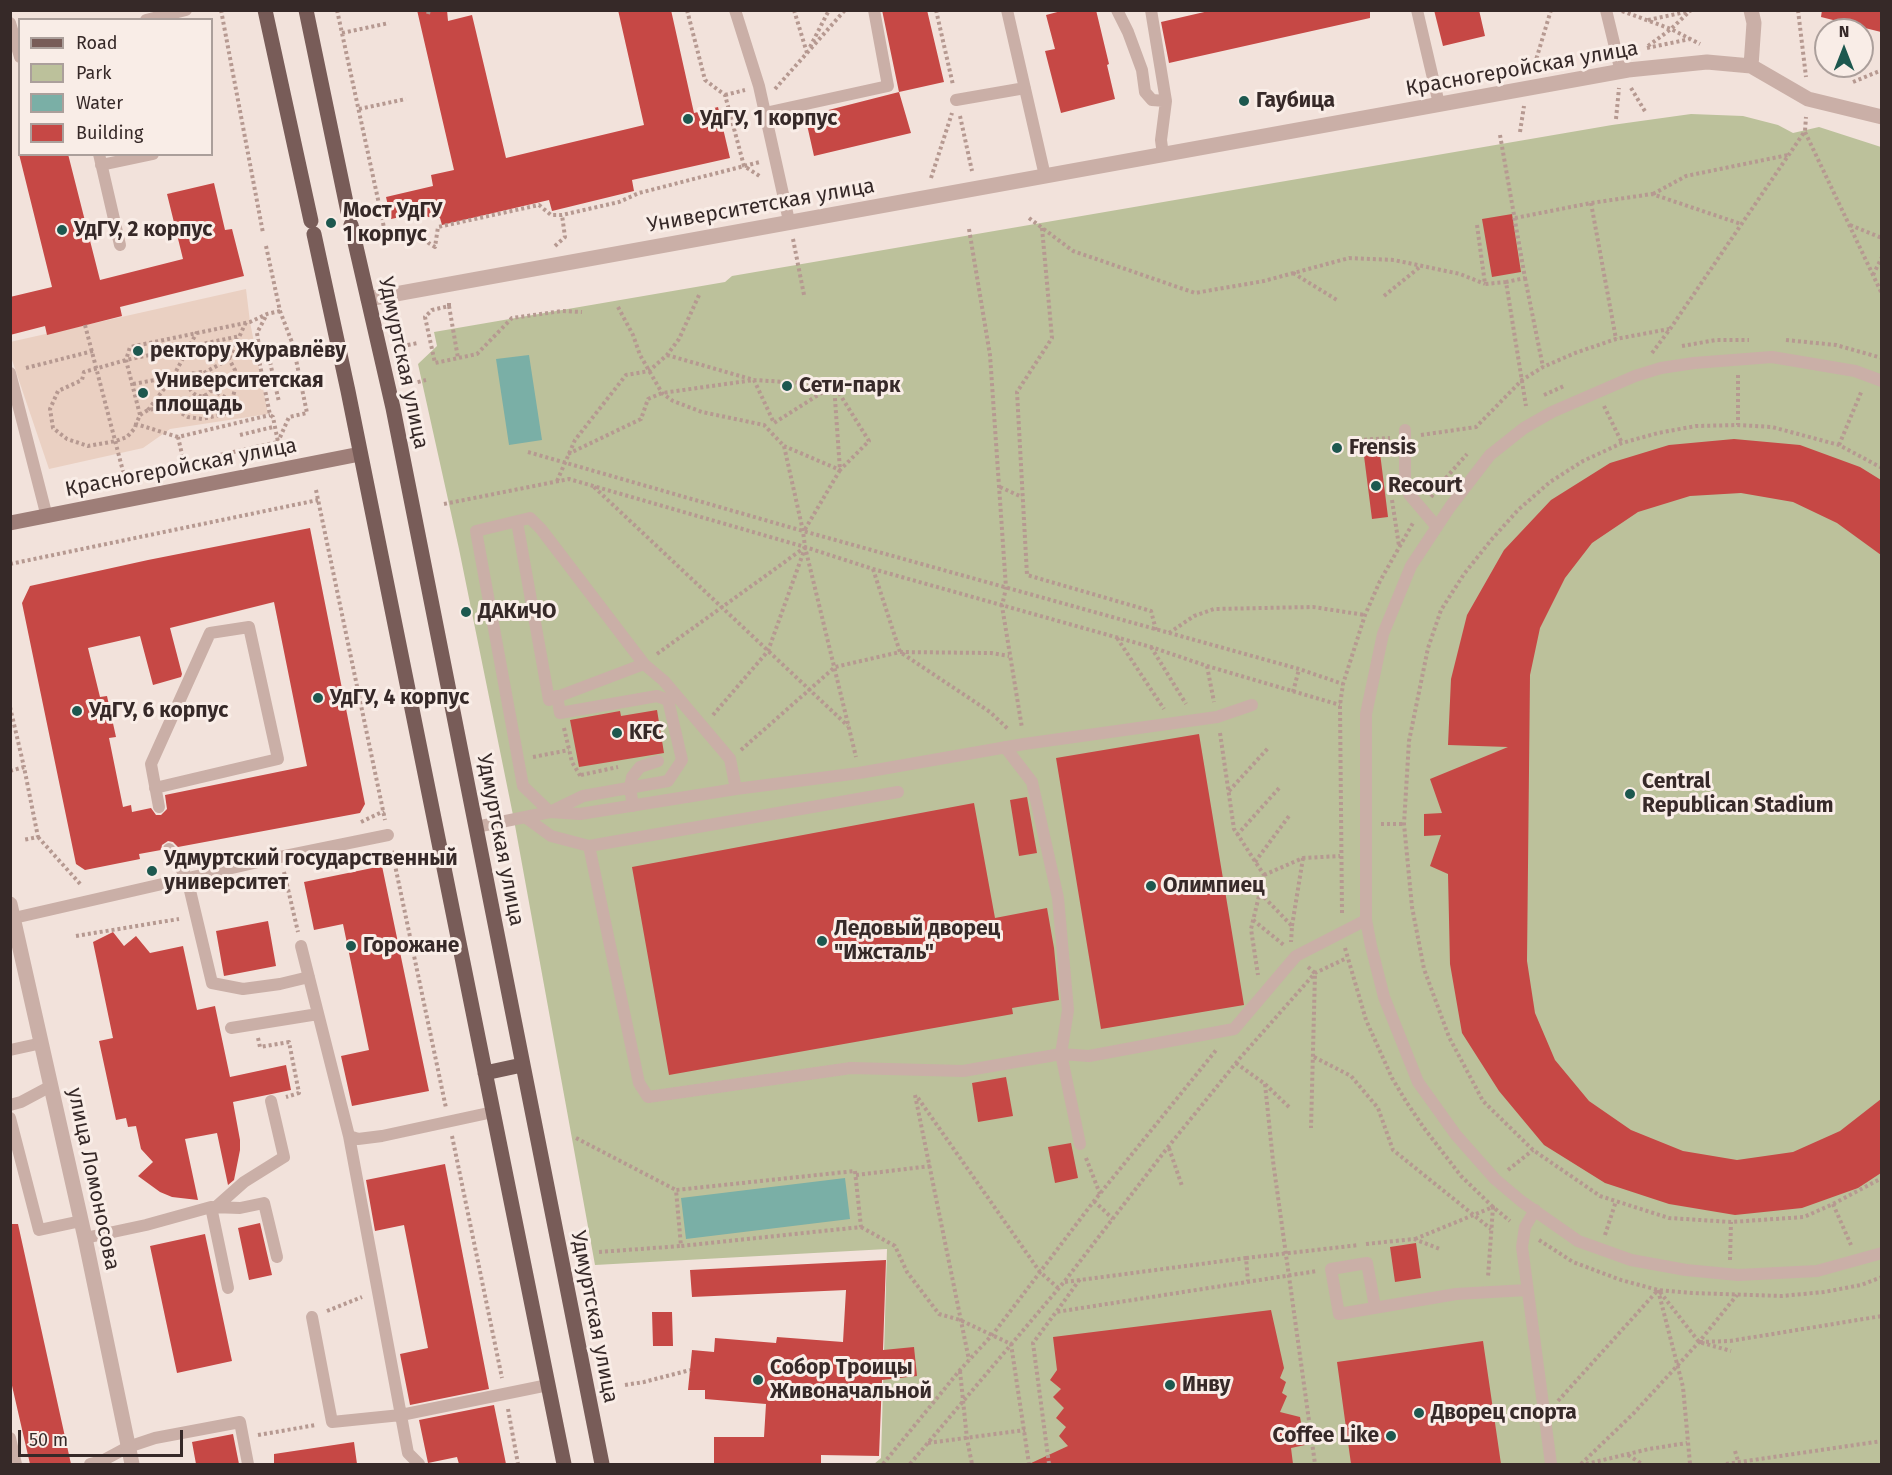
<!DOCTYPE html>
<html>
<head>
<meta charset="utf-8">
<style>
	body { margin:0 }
	#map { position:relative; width:1892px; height:1475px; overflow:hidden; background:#f2e2db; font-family:"Fira Sans",sans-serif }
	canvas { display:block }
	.frame { position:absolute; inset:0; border:12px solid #362928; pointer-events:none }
	.legend { position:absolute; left:18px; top:18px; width:195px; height:138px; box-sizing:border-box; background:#f9ede7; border:2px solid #ab9f9b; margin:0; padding:8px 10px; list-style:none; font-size:18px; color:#362928 }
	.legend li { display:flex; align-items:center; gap:12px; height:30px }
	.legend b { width:30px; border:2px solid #ab9f9b }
	.north { position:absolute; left:1814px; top:18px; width:60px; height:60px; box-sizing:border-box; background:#f9ede7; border:2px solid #ab9f9b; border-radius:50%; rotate:0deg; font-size:16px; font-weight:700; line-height:24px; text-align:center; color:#362928 }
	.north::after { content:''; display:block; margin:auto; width:21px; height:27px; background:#1d584f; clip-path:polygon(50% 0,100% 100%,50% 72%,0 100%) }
	.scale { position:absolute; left:18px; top:1430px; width:165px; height:27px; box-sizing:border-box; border:3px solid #362928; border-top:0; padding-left:8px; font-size:18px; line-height:21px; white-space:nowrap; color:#362928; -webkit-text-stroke:4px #f9ede7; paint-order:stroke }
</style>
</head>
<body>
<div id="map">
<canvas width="1892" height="1475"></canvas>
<div class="frame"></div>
<ul class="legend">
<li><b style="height:8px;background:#785c58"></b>Road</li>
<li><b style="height:16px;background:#bcc19b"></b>Park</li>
<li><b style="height:16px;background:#7aafa6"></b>Water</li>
<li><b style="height:16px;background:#c64845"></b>Building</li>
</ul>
<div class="north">N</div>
<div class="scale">50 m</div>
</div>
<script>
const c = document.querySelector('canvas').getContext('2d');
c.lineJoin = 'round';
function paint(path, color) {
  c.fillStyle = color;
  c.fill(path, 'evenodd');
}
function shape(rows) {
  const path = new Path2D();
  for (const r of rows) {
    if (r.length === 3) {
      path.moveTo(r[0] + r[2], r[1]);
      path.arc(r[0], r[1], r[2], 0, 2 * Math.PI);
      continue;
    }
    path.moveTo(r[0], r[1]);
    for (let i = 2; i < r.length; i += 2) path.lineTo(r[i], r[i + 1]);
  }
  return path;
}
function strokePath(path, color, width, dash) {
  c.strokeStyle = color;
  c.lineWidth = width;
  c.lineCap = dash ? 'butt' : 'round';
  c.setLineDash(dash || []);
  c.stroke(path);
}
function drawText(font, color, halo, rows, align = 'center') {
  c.font = font + ' "Fira Sans",sans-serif';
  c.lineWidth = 6;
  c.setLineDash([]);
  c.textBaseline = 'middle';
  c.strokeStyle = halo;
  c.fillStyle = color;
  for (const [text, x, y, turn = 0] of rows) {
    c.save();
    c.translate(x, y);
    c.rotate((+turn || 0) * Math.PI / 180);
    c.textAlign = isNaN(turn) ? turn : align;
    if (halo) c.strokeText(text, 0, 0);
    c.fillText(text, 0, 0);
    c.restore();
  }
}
paint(shape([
	[1691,114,1743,116,1778,125,1793,133,1819,127,1881,147,1881,1464,874,1464,881,1458,887,1249,595,1265,514,820,459,549,418,364,437,346,434,332,725,282,732,276,1612,125]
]), '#bcc19b');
paint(shape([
	[246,289,250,322,268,414,170,429,143,448,49,469,11,357,10,342]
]), '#ead0c2');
paint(shape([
	[529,355,542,440,509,445,496,359],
	[845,1178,850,1219,686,1239,681,1198]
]), '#7aafa6');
paint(shape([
	[417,10,447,10,448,21,472,15,506,158,644,125,618,10,671,10,694,113,718,107,730,158,632,180,634,191,552,211,549,200,442,225,440,218,428,217,423,212,391,219,386,197,433,186,431,175,454,170],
	[882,10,927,10,944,82,899,92],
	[1065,10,1096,10,1109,64,1107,65,1115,99,1061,113,1045,51,1055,49,1046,15],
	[1213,10,1370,10,1370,18,1169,63,1161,22],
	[1434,10,1479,10,1485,36,1443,46],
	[1822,10,1881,10,1881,32,1821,17],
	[899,92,911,133,814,156,805,116],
	[19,154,68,154,100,280,183,259,167,194,214,183,225,230,232,229,244,276,120,307,122,316,47,335,45,326,10,335,10,297,52,287],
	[1512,214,1521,272,1492,277,1482,219],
	[1734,439,1800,445,1860,467,1881,480,1881,555,1837,523,1793,502,1741,493,1690,496,1638,512,1592,543,1565,578,1540,628,1530,675,1527,961,1535,1013,1555,1060,1589,1101,1631,1130,1683,1151,1737,1160,1793,1152,1840,1131,1881,1099,1881,1173,1858,1188,1802,1208,1735,1215,1669,1204,1605,1183,1544,1145,1499,1091,1462,1033,1450,964,1448,874,1430,866,1441,835,1424,836,1424,814,1442,813,1430,779,1508,747,1448,745,1451,679,1467,615,1504,550,1551,500,1610,463,1669,445],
	[1380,453,1388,517,1372,519,1364,456],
	[310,528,365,804,360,813,178,847,173,842,168,841,162,845,161,850,139,854,140,859,85,870,76,864,22,603,30,586,148,560],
	[274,602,307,766,165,795,167,809,161,815,156,815,151,808,132,812,131,805,123,807,109,738,116,737,107,696,100,697,88,648,140,636,153,685,181,677,182,674,170,628],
	[657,710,664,753,579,767,570,720,620,711,621,716],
	[1199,734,1244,1005,1101,1029,1056,758],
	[1027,797,1037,853,1019,856,1010,800],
	[974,803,995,918,1047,908,1054,948,1059,1000,1012,1008,1013,1014,669,1075,632,867],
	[382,866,429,1091,352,1106,341,1056,369,1050,343,924,314,930,304,882],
	[268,921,276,966,224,976,216,931],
	[113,932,124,946,136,936,150,953,183,946,197,1010,215,1006,230,1077,286,1065,291,1090,233,1102,240,1140,240,1150,234,1180,228,1185,217,1133,185,1139,198,1200,172,1197,160,1192,138,1176,153,1162,141,1149,136,1126,128,1127,126,1118,116,1120,99,1041,113,1038,93,942],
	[1006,1077,1013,1116,978,1122,972,1083],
	[1071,1143,1078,1178,1055,1183,1048,1147],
	[445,1164,489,1389,410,1405,400,1354,428,1348,404,1225,375,1231,366,1180],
	[260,1223,272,1275,249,1280,238,1228],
	[10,1224,18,1224,71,1464,30,1464,10,1377],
	[205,1234,232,1361,177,1373,150,1246],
	[1416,1243,1421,1278,1395,1282,1390,1247],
	[886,1260,883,1350,914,1347,917,1376,882,1380,879,1456,821,1455,821,1464,714,1464,714,1437,764,1437,766,1404,705,1399,705,1390,688,1390,692,1350,714,1352,715,1338,776,1343,777,1337,843,1342,846,1290,692,1297,690,1270],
	[1271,1310,1284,1368,1280,1378,1286,1382,1282,1393,1287,1396,1280,1412,1300,1417,1305,1445,1291,1448,1293,1464,1029,1464,1068,1446,1059,1436,1066,1427,1056,1418,1064,1408,1053,1397,1061,1389,1050,1380,1057,1370,1053,1337],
	[652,1312,672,1312,673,1346,653,1346],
	[1483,1341,1501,1464,1351,1464,1337,1362],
	[494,1405,506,1464,459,1464,457,1457,428,1463,419,1420],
	[233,1434,239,1464,196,1464,192,1442],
	[354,1442,357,1464,274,1464,274,1454]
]), '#c64845');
strokePath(shape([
	[221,10,263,233],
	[337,10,379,204],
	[687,10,705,80,725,95,744,166,761,177],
	[794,10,807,53],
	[936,10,953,85],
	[1798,10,1806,77],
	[1622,11,1671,29,1700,44],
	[428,14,429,10],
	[1648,20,1690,11],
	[342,33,389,23],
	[1648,46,1671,29,1691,10],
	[810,47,829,10],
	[1647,48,1690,39],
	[1533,70,1551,10],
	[1853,82,1882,70],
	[1631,88,1646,113],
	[775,89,845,10],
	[725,95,745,90],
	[359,109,406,99],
	[960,116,972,171],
	[1616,119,1619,88],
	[1520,132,1524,106],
	[1805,132,1882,294],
	[1500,135,1525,278,1506,282],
	[931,178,952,113],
	[1653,194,1686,176,1788,155],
	[1591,203,1616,339],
	[382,217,386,240,412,238,424,240,435,247,438,227,539,205,551,215,562,215,619,202,639,193,760,162],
	[1029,218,1073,251,1195,293,1264,281,1349,258,1394,260,1460,274,1485,284],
	[1515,218,1591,203,1652,194,1741,224],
	[1477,225,1485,284,1506,282,1526,406],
	[1850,225,1882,238],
	[1042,228,1052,338,1017,392,1027,575,1151,611,1156,630],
	[969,229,990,355,1006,588,1002,606,1022,728],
	[793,239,804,295],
	[266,246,280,311,293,345,307,413,289,417,278,442],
	[555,246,565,237,562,215],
	[1293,273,1337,300],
	[1873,275,1882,257],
	[1525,278,1543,367],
	[1384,296,1421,266],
	[449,303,449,306,432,310,425,317,435,363,477,354,512,318,562,311,582,312],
	[449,306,458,358],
	[618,307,633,335,640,355,662,393,673,401,702,412,764,425,784,446,803,531,805,547,856,757],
	[85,325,125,479],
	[1786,340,1836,345,1882,358],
	[1682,346,1716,340,1749,340],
	[399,349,398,347,418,343],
	[260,352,293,345],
	[1652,353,1670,329,1805,131,1806,117],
	[667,355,754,380,834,385,869,441,840,470,784,446],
	[270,362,279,402],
	[26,368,93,351],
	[201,384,12],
	[204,373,229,359,246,322],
	[1738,375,1738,425],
	[133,384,194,373],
	[406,385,426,380],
	[212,390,232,401],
	[1544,395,1564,386],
	[175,405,176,410,188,417,202,419,224,414,230,408,235,389,235,370,229,359],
	[1604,406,1622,443],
	[148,410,173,377,197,332],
	[140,415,148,410,175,405,204,396,209,418],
	[136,424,135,428,127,437,116,441,88,446,67,439,53,428,50,409,58,391,82,380,84,372,126,360,240,336],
	[240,435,273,427],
	[1421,435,1476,427,1522,380,1543,367,1575,353,1616,339,1669,329],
	[178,437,136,424,140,415,126,360,130,347,250,322,267,314,280,311],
	[1384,439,1386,454],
	[1358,440,1390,438],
	[1839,445,1862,390],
	[528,452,803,531,1299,669,1343,684],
	[568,454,641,419,648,399,662,393,754,380,774,423,834,385,840,470,804,531],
	[184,463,178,437,270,415],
	[1882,468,1839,445,1772,427,1738,425,1696,426,1658,433,1622,443,1583,461,1550,482,1518,510,1492,539,1464,574,1441,610,1428,648,1409,741,1404,824,1412,907,1424,969,1449,1037,1483,1101,1533,1150,1600,1196,1669,1218,1731,1222,1804,1217,1833,1204,1882,1178],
	[122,480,184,463,278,442,273,417,270,415,259,360,260,352,257,333,267,314],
	[557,481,575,440,626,375,649,371,667,355,679,339,700,293],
	[594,487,848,726],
	[1000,487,1022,497],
	[316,490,385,820],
	[1431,497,1444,480,1467,454],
	[1392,500,1399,546],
	[444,504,569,479,805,547,873,569,1151,647,1207,666,1340,705],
	[10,564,318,500],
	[873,569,900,652,990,712,1008,729],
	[1169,633,1194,616,1214,609,1313,607,1365,615],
	[1117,638,1164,709],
	[1151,647,1186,704],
	[657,654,804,548],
	[1207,666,1214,702],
	[1293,692,1299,669],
	[10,707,24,767],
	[713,715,768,651,805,548],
	[564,728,572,762,581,777],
	[1220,733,1234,829,1264,875,1251,929,1258,975],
	[741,750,835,667,900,652,991,653,1009,656],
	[533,757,569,750],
	[10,771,24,767,38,837,23,840],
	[581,775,618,767],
	[1229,791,1269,747],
	[361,822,384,811],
	[1381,824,1404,824],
	[1237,835,1280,787],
	[38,837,82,886],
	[392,851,446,1108],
	[1255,862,1289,816],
	[284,872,298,932],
	[1264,875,1303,858,1340,856],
	[1260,893,1292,926,1291,942],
	[1342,913,1340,705,1343,684,1365,615,1380,581,1413,523],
	[1253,920,1285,946],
	[1292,926,1303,858],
	[76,936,179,919],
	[1345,948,1366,1020,1392,1078,1407,1103,1424,1128,1461,1176,1493,1207,1510,1221],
	[1308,967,1315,973,1311,1128],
	[258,1038,260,1047,289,1042,299,1093,286,1097],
	[1314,1057,1351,1076,1378,1108,1393,1150,1491,1229],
	[1236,1063,1265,1084,1289,1107],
	[1265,1084,1273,1161,1315,1464],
	[915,1095,969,1360],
	[918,1098,1040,1272,1058,1288],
	[452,1136,502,1378],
	[576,1138,676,1190],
	[1169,1148,1182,1186],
	[1086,1158,1100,1194],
	[1508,1170,1533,1150],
	[855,1171,861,1227,681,1246,676,1190,855,1171],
	[856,1175,931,1166],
	[1094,1201,1113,1219],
	[1833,1204,1851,1245],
	[861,1227,895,1246,907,1272,939,1314,960,1320,1011,1344,1029,1464],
	[1605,1235,1616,1201],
	[1415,1239,1493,1207,1488,1277],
	[1539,1240,1573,1262,1621,1280,1658,1290,1692,1293,1782,1296,1824,1292,1861,1285,1882,1277],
	[1366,1244,1414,1239,1440,1249],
	[599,1252,681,1246],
	[1246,1258,1359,1245],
	[1730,1260,1731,1222],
	[1065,1282,1246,1258,1248,1281],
	[1658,1290,1683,1387,1690,1464],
	[1660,1292,1699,1342,1731,1351],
	[327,1311,362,1297],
	[1057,1311,1080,1279],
	[1700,1342,1730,1341,1882,1316],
	[960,1371,967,1439,972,1464],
	[625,1385,644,1382,690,1370],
	[1558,1401,1658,1290],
	[508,1409,518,1464],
	[258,1435,316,1425],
	[928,1443,1025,1430],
	[1735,1451,1739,1464],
	[1628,1455,1642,1464],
	[883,1464,960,1370,993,1334,1094,1201,1217,1049],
	[910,1464,1064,1282,1168,1147,1240,1058,1315,973,1347,958],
	[1049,1464,1033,1343,1056,1312,1317,1271],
	[1581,1464,1633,1414,1699,1342,1737,1295],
	[1586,1464,1649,1449,1687,1443],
	[1726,1464,1882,1441]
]), '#b69991', 4, [3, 3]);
strokePath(shape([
	[735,10,759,86,789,221],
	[1007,10,1045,176],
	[1117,10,1128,32,1142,70,1145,92,1152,100,1166,101,1161,140,1163,155],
	[1151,10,1166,101],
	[1417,10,1439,104],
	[1606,10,1621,72],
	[146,20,186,10],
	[10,23,20,57],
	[956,100,1025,88],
	[765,113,888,86,874,10],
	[99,154,120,245],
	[101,165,153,154],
	[10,373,47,517],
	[1882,381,1855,371,1772,357,1694,363,1661,368,1635,376,1552,412,1524,428,1490,455,1450,507,1411,566,1383,634,1366,714,1366,920,1371,946,1384,997,1418,1082,1456,1135,1495,1179,1521,1201,1578,1241,1631,1260,1686,1270,1738,1275,1817,1271,1882,1253],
	[1405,430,1405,481,1409,494,1437,527],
	[517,522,549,700,644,664],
	[1005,747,1032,782,1058,898,1068,1010,1061,1054,1080,1144],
	[155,788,278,759,249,627,210,633,151,764,159,807],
	[736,789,580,814,550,812,523,786,476,531,530,518,541,529,644,664,664,681,730,759,736,789,859,773,1024,744,1217,717,1252,705],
	[633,806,630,788,632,777,640,767,658,761],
	[525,817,551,836,589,846,898,792],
	[476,827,550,812,583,796,668,781,682,760,668,700,657,696,560,713,557,696],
	[589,846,639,1083,648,1097,851,1068,963,1071,1061,1054,1089,1056,1234,1029,1296,956,1366,920],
	[169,849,187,878,212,983,243,989,280,984,309,977],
	[14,918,280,857,388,835],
	[301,946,349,1136,358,1139,382,1136,493,1112],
	[231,1028,318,1014],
	[10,1050,42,1043],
	[10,1105,21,1102,51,1086],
	[10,1118,39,1230,81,1221],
	[349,1136,408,1453,419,1464],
	[217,1206,244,1182,284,1157,271,1101],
	[211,1207,228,1288],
	[1535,1210,1525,1227,1522,1247,1551,1464],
	[85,1238,146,1225,211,1207,240,1208,264,1203,277,1257],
	[1375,1307,1367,1263,1331,1269,1339,1314,1456,1294,1527,1290],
	[312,1317,332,1422,401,1415,548,1385],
	[10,1438,16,1464],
	[90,1464,102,1461,128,1447,155,1438,240,1422,248,1464]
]), '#caafa7', 12);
strokePath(shape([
	[1751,66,1754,23,1751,10],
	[368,299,1628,70,1707,62,1751,66,1808,99,1882,117],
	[10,904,85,1238,132,1464]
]), '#caafa7', 15);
strokePath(shape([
	[10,523,360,454]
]), '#9e7e78', 15);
strokePath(shape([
	[265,10,311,221],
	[306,10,348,212],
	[351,225,393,408,602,1464],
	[314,234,348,391,564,1464],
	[485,1073,522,1065]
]), '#785c58', 15);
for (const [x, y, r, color] of [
	[1244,101,6,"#1d584f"],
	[688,119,6,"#1d584f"],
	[331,223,6,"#1d584f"],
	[62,230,6,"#1d584f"],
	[138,351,6,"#1d584f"],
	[787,386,6,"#1d584f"],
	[143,393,6,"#1d584f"],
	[1337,448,6,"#1d584f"],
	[1376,486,6,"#1d584f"],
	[466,612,6,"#1d584f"],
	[318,698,6,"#1d584f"],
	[77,711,6,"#1d584f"],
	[617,733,6,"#1d584f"],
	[1630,794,6,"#1d584f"],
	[152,871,6,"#1d584f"],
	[1151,886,6,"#1d584f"],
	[822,941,6,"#1d584f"],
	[351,946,6,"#1d584f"],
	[758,1380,6,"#1d584f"],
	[1170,1385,6,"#1d584f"],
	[1419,1413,6,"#1d584f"],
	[1391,1436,6,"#1d584f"]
]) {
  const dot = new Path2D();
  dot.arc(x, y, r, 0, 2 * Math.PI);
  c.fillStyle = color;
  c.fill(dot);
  strokePath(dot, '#f9ede7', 2);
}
drawText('21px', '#362928', '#f9ede7', [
	["Красногеройская улица",1522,69,-10],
	["Университетская улица",761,206,-10],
	["Удмуртская улица",403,363,78],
	["Красногеройская улица",181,468,-11],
	["Удмуртская улица",500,840,79],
	["улица Ломоносова",93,1179,78],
	["Удмуртская улица",594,1317,79]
]);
drawText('bold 21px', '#362928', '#f9ede7', [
	["Гаубица",1256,101],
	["УдГУ, 1 корпус",700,119],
	["Мост УдГУ",343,211],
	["1 корпус",343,235],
	["УдГУ, 2 корпус",74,230],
	["ректору Журавлёву",150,351],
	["Университетская",155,381],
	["площадь",155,405],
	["Сети-парк",799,386],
	["Frensis",1349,448],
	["Recourt",1388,486],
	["ДАКиЧО",478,612],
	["УдГУ, 4 корпус",330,698],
	["УдГУ, 6 корпус",89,711],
	["KFC",629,733],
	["Central",1642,782],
	["Republican Stadium",1642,806],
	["Удмуртский государственный",164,859],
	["университет",164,883],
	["Олимпиец",1163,886],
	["Ледовый дворец",834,929],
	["\"Ижсталь\"",834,953],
	["Горожане",363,946],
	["Собор Троицы",770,1368],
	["Живоначальной",770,1392],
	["Инву",1182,1385],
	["Дворец спорта",1431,1413],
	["Coffee Like",1379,1436,"right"]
], 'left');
</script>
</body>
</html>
